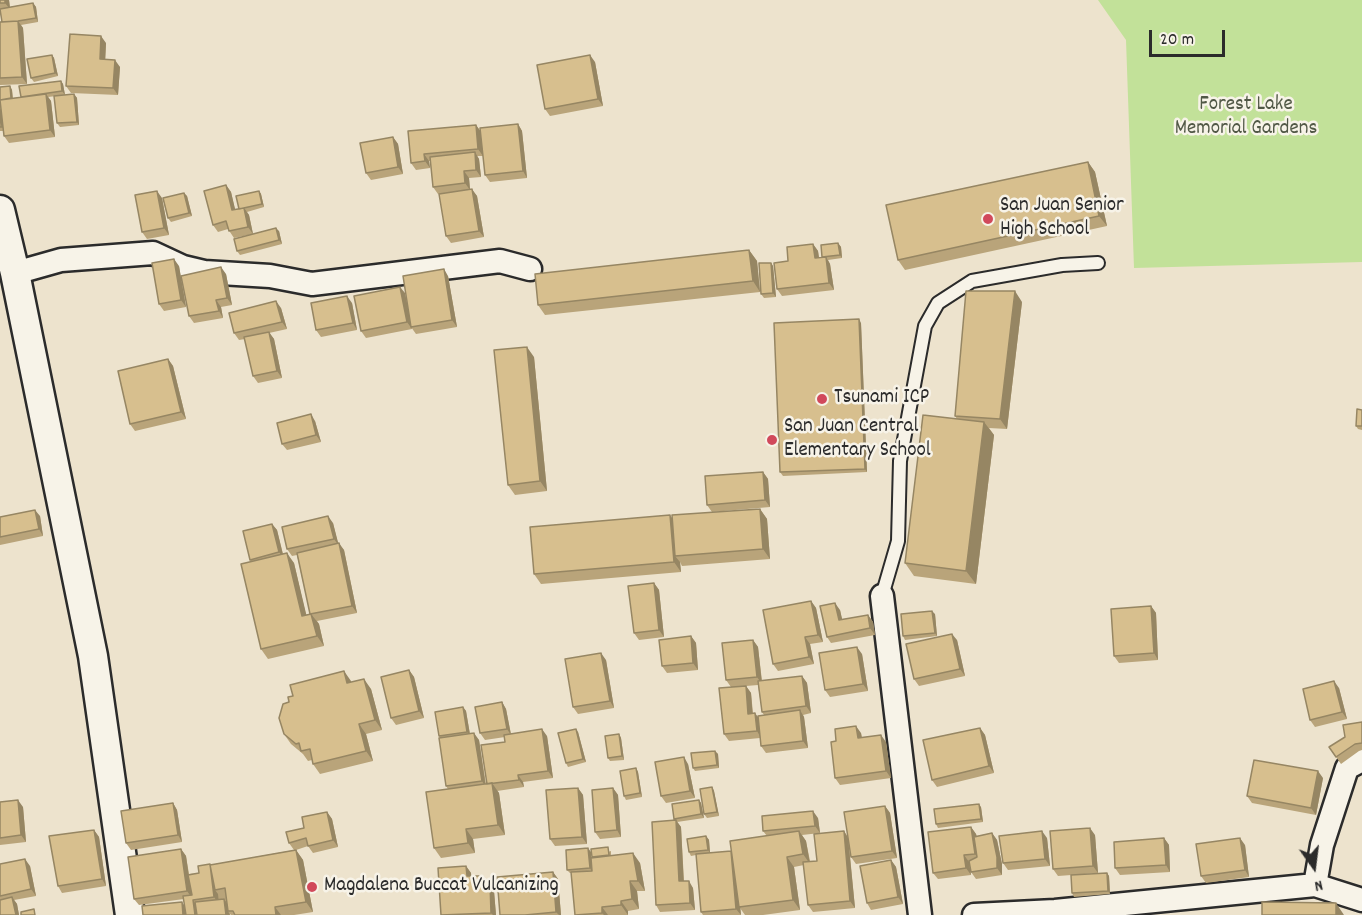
<!DOCTYPE html>
<html>
<head>
<meta charset="utf-8">
<style>
	body { margin:0 }
	#map { position:relative; width:1362px; height:915px; overflow:hidden; background:#ede3cd; font-family:Dekko,sans-serif }
	canvas { display:block }
	.north { position:absolute; left:1284px; top:837px; width:60px; height:60px; -webkit-text-stroke:4px #f7f3e8; paint-order:stroke; rotate:166deg; font-size:16px; font-weight:700; line-height:24px; text-align:center; color:#2b2b2b }
	.north::after { content:''; display:block; margin:auto; width:21px; height:27px; background:#2b2b2b; clip-path:polygon(50% 0,100% 100%,50% 72%,0 100%) }
	.scale { position:absolute; left:1149px; top:30px; width:76px; height:27px; box-sizing:border-box; border:3px solid #2b2b2b; border-top:0; padding-left:8px; font-size:18px; line-height:21px; white-space:nowrap; color:#2b2b2b; -webkit-text-stroke:4px #f7f3e8; paint-order:stroke }
</style>
</head>
<body>
<div id="map">
<canvas width="1362" height="915"></canvas>
<div class="north">N</div>
<div class="scale">20 m</div>
</div>
<script>
const c = document.querySelector('canvas').getContext('2d');
c.lineJoin = 'round';
function paint(path, color) {
  c.fillStyle = color;
  c.fill(path, 'evenodd');
}
function shape(rows) {
  const path = new Path2D();
  for (const r of rows) {
    path.moveTo(r[0], r[1]);
    for (let i = 2; i < r.length; i += 2) path.lineTo(r[i], r[i + 1]);
  }
  return path;
}
function strokePath(path, color, width, dash) {
  c.strokeStyle = color;
  c.lineWidth = width;
  c.lineCap = dash ? 'butt' : 'round';
  c.setLineDash(dash || []);
  c.stroke(path);
}
function drawText(font, color, halo, rows, align = 'center') {
  c.font = font + ' Dekko,sans-serif';
  c.lineWidth = 5;
  c.setLineDash([]);
  c.textBaseline = 'middle';
  c.strokeStyle = halo;
  c.fillStyle = color;
  for (const [text, x, y, turn = 0] of rows) {
    c.save();
    c.translate(x, y);
    c.rotate((+turn || 0) * Math.PI / 180);
    c.textAlign = isNaN(turn) ? turn : align;
    if (halo) c.strokeText(text, 0, 0);
    c.fillText(text, 0, 0);
    c.restore();
  }
}
paint(shape([
	[1098,0,1362,0,1362,262,1134,268,1126,40]
]), '#c2e199');
const service = shape([
	[882,596,898,541,900,461,925,326,938,303,972,281,1062,265,1098,263]
]);
const minor = shape([
	[15,273,61,260,153,253,183,267,204,272,270,276,312,284,500,261,530,269],
	[882,596,920,915],
	[1315,885,1322,845,1347,768,1362,760],
	[974,915,1055,911,1315,885,1362,900]
]);
const tertiary = shape([
	[0,210,15,273,93,656,130,915]
]);
strokePath(service, '#2b2b2b', 16);
strokePath(minor, '#2b2b2b', 27);
strokePath(tertiary, '#2b2b2b', 33);
strokePath(service, '#f7f3e8', 12);
strokePath(minor, '#f7f3e8', 22);
strokePath(tertiary, '#f7f3e8', 28);
paint(shape([
	[0,0,9,0,10,7,33,3,36,7,38,22,21,25,23,28,27,84,0,85,0,22,2,22,0,11],
	[106,43,105,59,120,67,118,95,71,93,66,86],
	[52,55,54,58,58,76,34,82,31,78],
	[595,62,603,106,550,116,545,109],
	[61,81,63,84,65,95,48,97,51,101,55,137,9,143,4,136,3,131,0,131,0,87,10,86,12,90,13,98,21,97],
	[74,94,77,98,79,125,60,127,57,123],
	[518,124,522,131,527,178,490,182,485,175,482,142,483,156,477,156,479,159,481,177,469,178,470,189,477,196,484,237,451,243,446,236,447,193,438,194,433,187,430,161,429,161,430,168,416,170,411,163,408,131,476,125,481,132],
	[393,137,398,144,403,174,371,180,366,173],
	[1088,162,1095,172,1107,226,905,270,898,260],
	[226,185,231,192,235,210,239,209,259,191,261,194,264,207,247,212,249,215,253,234,234,238,228,229,218,232,213,225],
	[184,193,187,196,192,216,171,222,168,218],
	[162,198,169,235,147,239,142,232],
	[279,231,282,244,240,255,237,251],
	[838,243,841,247,842,258,828,260,830,264,834,290,782,296,777,289,788,261,813,244,818,251,819,258,823,257],
	[749,250,757,261,760,292,545,315,538,305],
	[771,263,773,266,776,297,764,298,761,294],
	[179,266,186,307,164,311,159,304],
	[226,274,232,305,221,307,223,318,194,323,189,316],
	[448,276,457,327,416,334,411,327],
	[405,293,412,329,366,338,361,331],
	[1022,302,1007,429,989,428,994,435,976,584,914,576,905,563,957,419,955,416],
	[352,303,357,330,321,337,316,330],
	[281,308,287,329,269,333,274,339,282,378,258,383,253,376,245,339,239,340,234,333],
	[861,323,867,472,783,476,780,472],
	[534,357,547,491,515,495,508,485],
	[168,359,173,366,186,419,135,431,130,424],
	[1362,410,1362,430,1358,429,1356,426],
	[315,421,321,442,287,450,282,444],
	[763,472,768,479,770,507,712,512,707,505],
	[760,509,767,519,770,559,682,566,680,562,681,572,541,584,534,574,673,519],
	[40,516,43,536,0,545,0,517],
	[333,523,338,544,344,550,357,613,317,621,319,624,324,646,268,659,261,649,251,561,250,560,272,524,277,530,283,554,294,563,306,615,310,614,297,555,292,556,287,549],
	[654,583,659,590,664,637,639,640,634,633],
	[811,601,816,608,823,642,810,644,814,664,778,671,773,664],
	[1151,606,1156,613,1158,660,1119,663,1114,656],
	[840,610,842,620,868,615,873,622,875,635,831,643,827,637],
	[935,614,937,636,905,640,903,636],
	[691,636,696,643,698,670,667,673,662,666],
	[753,640,758,647,762,681,802,676,807,683,811,713,803,715,804,717,808,748,766,753,761,746,760,738,729,741,724,734,731,687,726,680],
	[758,685,762,712,764,715,758,717,753,713,751,693,746,686],
	[957,640,965,676,919,686,914,679],
	[862,654,868,691,830,697,825,690],
	[606,660,614,708,578,714,573,707],
	[409,670,414,677,424,718,396,725,391,718],
	[352,682,371,689,382,730,366,734,373,761,320,774,313,764,312,760,308,761,303,754,291,744,284,734],
	[1339,688,1347,719,1315,727,1310,720],
	[502,702,506,709,511,734,547,736,553,778,523,782,524,787,497,791,499,793,505,835,473,839,475,853,441,858,434,848,448,789,446,786,440,738,439,736,463,707,466,711,470,734,479,740,486,784,487,784,505,742,505,737,485,740,480,733],
	[1362,722,1362,750,1359,751,1341,764,1329,747,1345,737],
	[980,728,985,735,994,773,937,787,932,780],
	[578,732,586,762,568,767,566,763],
	[861,733,862,738,886,742,891,778,840,785,835,778,836,741],
	[619,734,621,738,624,760,610,761,608,758],
	[715,751,718,754,719,768,695,771,693,768],
	[688,764,695,798,666,803,661,796],
	[636,768,638,772,642,797,626,800,624,796],
	[1323,778,1316,815,1252,803,1247,796],
	[712,787,714,791,719,816,707,818,704,814],
	[578,788,583,795,587,844,555,846,550,839],
	[613,788,618,795,621,837,600,839,595,832],
	[699,800,701,803,704,818,677,822,681,827,684,881,693,888,695,910,660,912,656,905,675,820,674,819],
	[0,802,23,807,26,842,0,845],
	[173,803,177,810,182,842,131,850,126,843],
	[885,806,890,813,897,858,856,864,851,857,849,845,855,908,813,912,808,905,804,865,794,867,800,910,763,915,745,915,740,908,741,915,703,915,701,912,696,855,691,856,689,852,706,836,709,840,710,853,731,851,767,836,763,831,818,818,820,833,802,835,806,841,810,861,817,861,844,831,848,837],
	[981,807,983,822,938,828,936,824],
	[327,812,332,819,338,847,313,853,308,846,296,850,303,860,313,912,294,915,231,915,230,914,230,915,143,915,185,907,184,899,139,905,134,899,181,849,186,856,189,874,199,873,210,865,294,850,289,843,304,828],
	[971,827,976,834,977,836,992,833,997,840,1002,864,1002,875,976,879,971,872,969,864,971,875,938,879,933,873],
	[94,830,99,837,106,886,62,893,58,886],
	[1095,835,1098,873,1058,876,1053,869],
	[1047,838,1050,866,1008,870,1003,863],
	[1164,838,1169,845,1170,872,1120,875,1115,868],
	[1245,845,1249,877,1206,883,1201,876],
	[611,851,611,855,640,863,645,891,637,891,639,909,628,911,628,915,575,915,571,873,570,873,567,870,591,857],
	[891,860,896,867,903,904,871,910,867,903],
	[0,864,30,866,36,896,14,900,17,904,19,915,0,915],
	[466,866,471,873,471,876,480,876,485,883,485,885,494,891,496,915,441,915],
	[553,872,558,879,561,915,500,915],
	[1107,873,1109,876,1110,894,1074,897,1072,893]
]), '#b9a47a');
paint(shape([
	[5,0,9,0,10,9,5,3],
	[33,3,36,7,38,22,36,18],
	[18,21,23,28,27,84,22,77],
	[101,36,106,43,105,66,100,59],
	[52,55,54,58,58,76,55,73],
	[590,55,595,62,603,106,598,99],
	[115,60,120,67,118,95,113,88],
	[61,81,63,84,65,95,62,91],
	[10,86,12,90,13,104,11,100],
	[46,94,51,101,55,137,50,130],
	[74,94,77,98,79,125,77,122],
	[518,124,522,131,527,178,523,171],
	[476,125,481,132,483,156,478,149],
	[393,137,398,144,403,174,398,167],
	[475,152,479,159,481,177,476,170],
	[424,154,429,161,430,168,425,161],
	[1088,162,1095,172,1107,226,1099,216],
	[464,171,469,178,470,190,465,183],
	[226,185,231,192,237,217,232,210],
	[472,189,477,196,484,237,479,231],
	[157,191,162,198,169,235,164,228],
	[259,191,261,194,264,207,262,204],
	[184,193,187,196,192,216,189,213],
	[244,208,249,215,253,234,248,227],
	[276,228,279,231,282,244,279,240],
	[838,243,841,247,842,258,840,255],
	[813,244,818,251,820,265,815,258],
	[749,250,757,261,760,292,753,281],
	[826,257,830,264,834,290,829,283],
	[174,259,179,266,186,307,181,300],
	[771,263,773,266,776,297,773,293],
	[221,267,226,274,232,305,227,298],
	[444,269,448,276,457,327,452,320],
	[400,287,405,293,412,329,407,322],
	[1015,291,1022,302,1007,429,1000,419],
	[347,296,352,303,357,330,353,323],
	[216,300,221,307,223,318,219,311],
	[276,301,281,308,287,329,282,322],
	[859,319,861,323,867,472,865,469],
	[269,332,274,339,282,378,277,371],
	[527,347,534,357,547,491,540,481],
	[168,359,173,366,186,419,181,412],
	[311,414,315,421,321,442,316,435],
	[984,422,994,435,976,584,966,571],
	[763,472,768,479,770,507,765,500],
	[760,509,767,519,770,559,763,549],
	[35,510,40,516,43,536,39,529],
	[670,515,677,525,675,556,680,562,681,572,674,562],
	[328,516,333,523,339,546,334,539],
	[272,524,277,530,284,559,279,552],
	[339,543,344,550,357,613,352,606],
	[287,553,294,563,309,626,302,616],
	[654,583,659,590,664,637,659,630],
	[811,601,816,608,823,642,818,635],
	[835,603,840,610,844,627,839,620],
	[1151,606,1156,613,1158,660,1154,653],
	[932,611,935,614,937,636,935,633],
	[311,614,319,624,324,646,317,636],
	[868,615,873,622,875,635,870,628],
	[952,634,957,640,965,676,960,669],
	[691,636,696,643,698,670,693,663],
	[805,637,810,644,814,664,809,657],
	[753,640,758,647,762,684,757,677],
	[857,647,862,654,868,691,863,684],
	[601,653,606,660,614,708,610,701],
	[409,670,414,677,424,718,419,711],
	[344,671,351,681,354,693,347,683],
	[802,676,807,683,811,713,806,706],
	[364,679,371,689,382,730,375,720],
	[1334,681,1339,688,1347,719,1342,712],
	[746,686,751,693,753,720,748,714],
	[502,702,506,709,511,735,507,729],
	[463,707,466,711,470,735,467,732],
	[800,710,804,717,808,748,803,741],
	[755,713,760,720,761,738,757,731],
	[359,724,366,734,373,761,366,751],
	[856,726,861,733,863,745,858,738],
	[980,728,985,735,994,773,989,766],
	[542,729,547,736,553,778,548,771],
	[576,729,578,732,586,762,583,759],
	[474,733,479,740,486,788,482,781],
	[619,734,621,738,624,760,622,756],
	[881,735,886,742,891,778,886,771],
	[715,751,718,754,719,768,717,765],
	[684,757,688,764,695,798,690,791],
	[636,768,638,772,642,797,640,793],
	[1318,771,1323,778,1316,815,1311,808],
	[518,775,523,782,524,787,519,780],
	[492,783,499,793,505,835,498,825],
	[712,787,714,791,719,816,717,812],
	[578,788,583,795,587,844,582,837],
	[613,788,618,795,621,837,617,830],
	[18,800,23,807,26,842,21,835],
	[699,800,701,803,704,818,701,814],
	[173,803,177,810,182,842,178,835],
	[979,804,981,807,983,822,981,819],
	[885,806,890,813,897,858,892,851],
	[813,811,818,818,820,833,815,826],
	[327,812,332,819,338,847,333,840],
	[676,820,681,827,684,888,679,881],
	[971,827,976,834,980,861,975,854],
	[1090,828,1095,835,1098,873,1093,866],
	[466,829,473,839,475,853,468,843],
	[94,830,99,837,106,886,102,879],
	[799,831,806,841,810,864,803,854],
	[844,831,848,838,855,908,850,901],
	[1042,831,1047,838,1050,866,1045,859],
	[992,833,997,840,1002,864,1002,875,997,868],
	[706,836,709,840,710,853,708,850],
	[1164,838,1169,845,1170,872,1166,865],
	[1240,838,1245,845,1249,877,1245,870],
	[588,848,591,852,592,872,590,868],
	[181,849,186,856,192,898,187,891],
	[296,850,303,860,313,912,306,902],
	[731,851,736,858,741,915,736,909],
	[633,853,640,863,645,891,638,881],
	[964,855,969,862,971,875,966,868],
	[787,857,794,867,800,910,793,900],
	[25,859,30,866,36,896,31,889],
	[891,860,896,867,903,904,898,897],
	[210,864,214,871,215,890,218,894,219,904,214,897],
	[466,866,471,873,472,883,467,876],
	[553,872,558,879,561,915,559,915,556,912],
	[1107,873,1109,876,1110,894,1108,891],
	[480,876,485,883,485,892,480,885],
	[630,881,637,891,639,909,632,899],
	[689,881,693,888,695,910,690,903],
	[490,884,494,891,496,915,493,915,491,913],
	[12,897,17,904,19,915,16,915],
	[224,899,229,906,228,911,230,915,226,915],
	[193,900,197,907,199,915,195,915],
	[621,901,628,911,628,915,621,905],
	[182,902,187,909,187,915,183,915],
	[1336,903,1344,915,1336,915],
	[275,907,281,915,276,915],
	[602,907,608,915,604,915,602,913]
]), '#968663');
const building = shape([
	[0,0,5,0,5,3,0,3,0,0],
	[33,3,36,18,18,21,2,22,0,9,33,3],
	[18,21,22,77,0,78,0,22,18,21],
	[70,34,101,36,100,59,115,60,113,88,66,86,70,34],
	[52,55,55,73,31,78,27,59,52,55],
	[590,55,598,99,545,109,537,65,590,55],
	[61,81,62,91,21,97,19,86,61,81],
	[10,86,11,98,0,100,0,87,10,86],
	[46,94,50,130,4,136,0,100,46,94],
	[74,94,77,122,57,123,54,96,74,94],
	[0,110,2,127,0,127,0,110],
	[518,124,523,171,485,175,480,128,518,124],
	[476,125,478,149,424,154,425,161,411,163,408,131,476,125],
	[393,137,398,167,366,173,360,143,393,137],
	[475,152,476,170,464,171,465,183,433,187,430,157,475,152],
	[1088,162,1099,216,898,260,886,205,1088,162],
	[226,185,232,210,244,208,248,227,229,231,226,221,213,225,204,191,226,185],
	[472,189,479,231,446,236,439,194,472,189],
	[157,191,164,228,142,232,135,195,157,191],
	[259,191,262,204,239,209,236,196,259,191],
	[184,193,189,213,168,218,163,198,184,193],
	[276,228,279,240,237,251,234,239,276,228],
	[838,243,840,255,822,257,821,245,838,243],
	[813,244,815,258,826,257,829,283,777,289,774,263,788,261,787,247,813,244],
	[749,250,753,281,538,305,535,274,749,250],
	[174,259,181,300,159,304,152,263,174,259],
	[759,263,771,263,773,293,761,294,759,263],
	[221,267,227,298,216,300,219,311,189,316,181,276,221,267],
	[444,269,452,320,411,327,403,276,444,269],
	[400,287,407,322,361,331,354,296,400,287],
	[966,291,1015,291,1000,419,955,416,966,291],
	[347,296,353,323,316,330,311,303,347,296],
	[276,301,282,322,234,333,229,313,276,301],
	[859,319,865,469,780,472,774,323,859,319],
	[269,332,277,371,253,376,244,337,269,332],
	[527,347,540,481,508,485,494,350,527,347],
	[168,359,181,412,130,424,118,371,168,359],
	[1357,409,1362,410,1362,426,1356,426,1357,409],
	[311,414,316,435,282,444,277,423,311,414],
	[923,415,984,422,966,571,905,563,923,415],
	[763,472,765,500,707,505,705,476,763,472],
	[760,509,763,549,675,556,672,515,760,509],
	[35,510,39,529,0,537,0,517,35,510],
	[670,515,674,562,534,574,530,527,670,515],
	[328,516,334,539,287,549,282,527,328,516],
	[272,524,279,552,250,560,243,531,272,524],
	[339,543,352,606,310,614,297,553,339,543],
	[287,553,302,616,311,614,317,636,261,649,241,564,287,553],
	[654,583,659,630,634,633,628,586,654,583],
	[811,601,818,635,805,637,809,657,773,664,763,610,811,601],
	[835,603,839,620,868,615,870,628,827,637,820,606,835,603],
	[1151,606,1154,653,1114,656,1111,609,1151,606],
	[932,611,935,633,903,636,901,614,932,611],
	[952,634,960,669,914,679,906,644,952,634],
	[691,636,693,663,662,666,659,640,691,636],
	[753,640,757,677,726,680,722,643,753,640],
	[857,647,863,684,825,690,819,653,857,647],
	[601,653,610,701,573,707,565,659,601,653],
	[409,670,419,711,391,718,381,677,409,670],
	[344,671,347,683,364,679,375,720,359,724,366,751,313,764,310,749,301,751,299,743,296,744,284,734,279,718,283,704,289,702,288,697,293,696,290,685,344,671],
	[802,676,806,706,762,712,758,681,802,676],
	[1334,681,1342,712,1310,720,1303,689,1334,681],
	[746,686,748,714,755,713,757,731,724,734,719,688,746,686],
	[502,702,507,729,480,733,475,707,502,702],
	[463,707,467,732,439,736,435,712,463,707],
	[800,710,803,741,761,746,758,716,800,710],
	[1362,722,1362,743,1355,744,1336,757,1329,747,1345,737,1343,725,1362,722],
	[856,726,858,738,881,735,886,771,835,778,831,742,836,741,835,729,856,726],
	[980,728,989,766,932,780,923,740,980,728],
	[542,729,548,771,518,775,519,780,487,784,481,745,505,742,504,735,542,729],
	[576,729,583,759,566,763,558,733,576,729],
	[474,733,482,781,446,786,439,738,474,733],
	[619,734,622,756,608,758,605,736,619,734],
	[715,751,717,765,693,768,691,753,715,751],
	[684,757,690,791,661,796,655,762,684,757],
	[1254,760,1318,771,1311,808,1247,796,1254,760],
	[636,768,640,793,624,796,620,771,636,768],
	[492,783,498,825,466,829,468,843,434,848,426,792,492,783],
	[712,787,717,812,704,814,700,789,712,787],
	[578,788,582,837,550,839,546,790,578,788],
	[613,788,617,830,595,832,592,790,613,788],
	[18,800,21,835,0,838,0,802,18,800],
	[699,800,701,814,674,819,672,804,699,800],
	[173,803,178,835,126,843,121,811,173,803],
	[979,804,981,819,936,824,934,809,979,804],
	[885,806,892,851,851,857,844,812,885,806],
	[813,811,815,826,763,831,762,816,813,811],
	[327,812,333,840,308,846,306,838,289,843,286,832,304,828,302,817,327,812],
	[676,820,679,881,689,881,690,903,656,905,652,822,676,820],
	[971,827,975,854,964,855,966,868,933,873,928,832,971,827],
	[1090,828,1093,866,1053,869,1050,831,1090,828],
	[94,830,102,879,58,886,49,836,94,830],
	[799,831,803,854,787,857,793,900,739,907,730,841,799,831],
	[844,831,850,901,808,905,803,862,817,861,814,834,844,831],
	[1042,831,1045,859,1003,863,999,836,1042,831],
	[992,833,997,857,997,868,971,872,969,861,977,857,974,837,992,833],
	[706,836,708,850,689,852,687,839,706,836],
	[1164,838,1166,865,1115,868,1114,842,1164,838],
	[1240,838,1245,870,1201,876,1196,844,1240,838],
	[608,847,609,855,592,857,591,849,608,847],
	[588,848,590,868,567,870,566,850,588,848],
	[181,849,187,891,134,899,128,857,181,849],
	[296,850,306,902,275,907,276,915,235,915,233,911,228,911,225,888,215,890,210,865,296,850],
	[731,851,736,909,701,912,696,854,731,851],
	[633,853,638,881,630,881,632,899,621,901,621,905,602,907,602,913,575,915,571,872,592,871,591,858,633,853],
	[25,859,31,889,0,896,0,864,25,859],
	[891,860,898,897,867,903,860,866,891,860],
	[210,864,214,897,193,900,195,915,186,915,183,896,192,895,188,875,199,873,198,866,210,864],
	[466,866,467,876,480,876,480,885,490,884,491,913,441,915,438,868,466,866],
	[553,872,556,912,525,915,500,915,497,877,553,872],
	[1107,873,1108,891,1072,893,1071,875,1107,873],
	[12,897,16,915,0,915,0,900,12,897],
	[224,899,226,915,197,915,195,902,224,899],
	[182,902,183,915,143,915,142,906,182,902],
	[1262,902,1336,903,1336,915,1262,915,1262,902],
	[34,909,35,915,21,915,21,912,34,909]
]);
paint(building, '#d7bf8e');
strokePath(building, '#968663', 1.5);
for (const [x, y, r, color] of [
	[988,219,6,"#d1495b"],
	[822,399,6,"#d1495b"],
	[772,440,6,"#d1495b"],
	[312,887,6,"#d1495b"]
]) {
  const dot = new Path2D();
  dot.arc(x, y, r, 0, 2 * Math.PI);
  c.fillStyle = color;
  c.fill(dot);
  strokePath(dot, '#f7f3e8', 2);
}
drawText('21px', '#515846', '#f7f3e8', [
	["Forest Lake",1246,106],
	["Memorial Gardens",1246,130]
]);
drawText('21px', '#2b2b2b', '#f7f3e8', [
	["San Juan Senior",1000,207],
	["High School",1000,231],
	["Tsunami ICP",834,399],
	["San Juan Central",784,428],
	["Elementary School",784,452],
	["Magdalena Buccat Vulcanizing",324,887]
], 'left');
</script>
</body>
</html>
